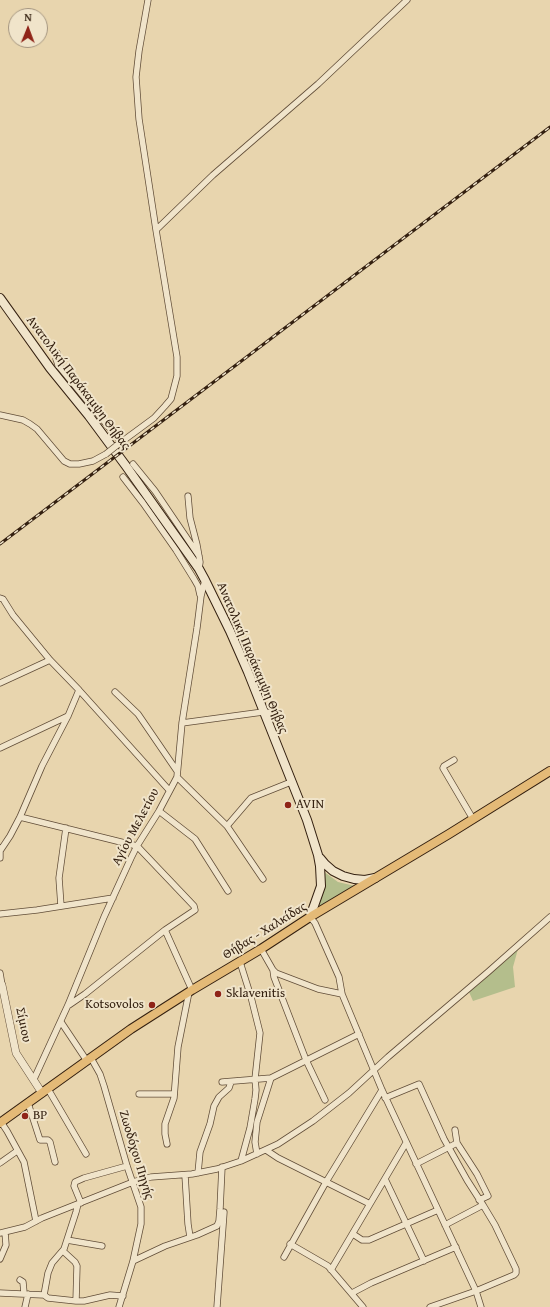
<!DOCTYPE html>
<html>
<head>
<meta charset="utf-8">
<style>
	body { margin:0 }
	#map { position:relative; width:550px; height:1307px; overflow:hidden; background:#e8d5ae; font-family:"Gentium Book Plus",serif }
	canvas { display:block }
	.north { position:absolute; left:8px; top:8px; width:40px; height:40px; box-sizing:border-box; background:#f0e4ca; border:1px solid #a59680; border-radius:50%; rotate:1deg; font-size:11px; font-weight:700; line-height:16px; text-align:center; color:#342010 }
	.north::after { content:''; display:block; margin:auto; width:14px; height:18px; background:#8f2418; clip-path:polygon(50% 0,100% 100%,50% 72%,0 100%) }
</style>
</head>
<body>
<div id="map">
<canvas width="550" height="1307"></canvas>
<div class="north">N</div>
</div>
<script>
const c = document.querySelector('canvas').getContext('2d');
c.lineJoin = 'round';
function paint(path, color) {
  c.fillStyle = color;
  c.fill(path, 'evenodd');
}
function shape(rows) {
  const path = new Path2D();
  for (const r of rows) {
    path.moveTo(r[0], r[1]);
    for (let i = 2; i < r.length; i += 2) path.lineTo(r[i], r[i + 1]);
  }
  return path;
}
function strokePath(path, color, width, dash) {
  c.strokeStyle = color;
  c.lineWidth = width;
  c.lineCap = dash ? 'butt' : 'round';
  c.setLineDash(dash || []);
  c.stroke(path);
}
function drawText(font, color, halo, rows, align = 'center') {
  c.font = font + ' "Gentium Book Plus",serif';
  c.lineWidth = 4;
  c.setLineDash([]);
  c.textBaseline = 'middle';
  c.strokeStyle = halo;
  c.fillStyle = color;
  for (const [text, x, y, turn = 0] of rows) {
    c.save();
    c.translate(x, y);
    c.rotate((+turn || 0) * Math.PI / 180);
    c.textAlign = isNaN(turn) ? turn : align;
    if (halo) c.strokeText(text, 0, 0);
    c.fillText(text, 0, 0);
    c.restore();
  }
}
paint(shape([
	[323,871,338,882,355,886,316,909],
	[518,949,513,967,515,987,473,1001,469,992,493,970]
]), '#b4be8c');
const minor = shape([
	[148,0,139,51,136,77,139,119,156,230],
	[57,353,56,359,58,365,121,442],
	[0,415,23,420,30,424,37,429,64,461,70,464,79,464,93,461,106,454],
	[116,446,154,418,165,406,171,399,177,376,177,357,156,230,213,175,318,84,407,0],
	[133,464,155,491,199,556],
	[123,477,143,503,176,550,194,579,198,586,200,595],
	[188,496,190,518,197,545,200,562,199,569],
	[0,598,3,599,13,615,50,660,79,690,68,716,42,766,20,817,10,836,0,851],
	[0,683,50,660],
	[79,690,169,790],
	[115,692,138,714,177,771],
	[182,723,263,712,276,713],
	[0,748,68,716],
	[454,760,444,766,443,768,473,819],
	[177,777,227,826,263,879],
	[159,811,195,839,228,891],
	[20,817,137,846,194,906,195,910,165,930,85,994,69,1005],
	[227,826,251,798,291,782],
	[0,858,0,848],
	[61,906,59,878,66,828],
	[0,914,37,910,113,898],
	[310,917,315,923,339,977,342,994,382,1090,476,1291,481,1307],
	[165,930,192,990],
	[261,949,273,970,276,973,318,989,342,994],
	[240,962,251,997,260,1033,255,1079,256,1090,255,1099,250,1128,241,1161],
	[273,970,274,977,306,1060,325,1100],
	[0,973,2,985],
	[61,1022,87,1061],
	[91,1058,100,1074,104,1086,127,1166,141,1207,141,1224,133,1261,119,1307],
	[34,1079,68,1005,104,917,131,858,137,846,159,811,177,777,182,723,197,628,201,596,205,580],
	[222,1082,271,1078,359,1034],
	[48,1089,86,1154],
	[139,1094,174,1094],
	[385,1098,419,1084,444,1139,467,1180,483,1205,445,1225],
	[28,1103,40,1140,48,1140,50,1142,55,1162],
	[1,1122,7,1131,24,1162,36,1221],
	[455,1130,457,1143,477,1174,488,1196,479,1200],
	[167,1144,165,1134,165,1124,174,1098,178,1047,189,992],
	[266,1150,278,1158,370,1204],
	[257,1154,255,1142,257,1122,271,1078],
	[0,1163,17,1151],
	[416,1164,457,1143],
	[198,1173,200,1152,210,1124,214,1106,219,1097,229,1088,231,1082],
	[185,1175,188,1224,190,1237],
	[385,1179,424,1261],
	[81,1203,74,1186,75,1182,84,1178,127,1166],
	[0,1233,25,1227,42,1218,133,1182,151,1177,192,1174,217,1169,241,1161,278,1144,313,1121,349,1093,388,1057,488,972,550,917],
	[353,1234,362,1240,369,1240,438,1210],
	[67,1240,102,1246],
	[290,1244,328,1266,363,1307],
	[63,1251,75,1262,77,1266,76,1301],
	[284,1257,326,1182,382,1090],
	[0,1259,6,1245,5,1232],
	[133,1261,165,1246,197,1235,217,1226,219,1221,220,1209,222,1167],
	[331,1270,406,1143],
	[20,1280,23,1282,24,1293],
	[0,1293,44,1295,48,1273,52,1263,64,1249,76,1212,78,1204],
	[352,1293,371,1283,456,1247],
	[44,1295,48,1298,76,1301,84,1301,110,1295,123,1296],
	[25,1307,28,1294],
	[217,1307,224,1212],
	[430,1307,476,1291,514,1275,516,1273,516,1269,495,1225,483,1205]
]);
const tertiary = shape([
	[0,985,2,985,16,1053,42,1093]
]);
const secondary = shape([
	[0,298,50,368,89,416,126,466,199,569,205,580,230,631,248,672,307,820,318,855,320,866,321,886,310,917],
	[320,858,325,864,333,871,343,876,354,879,365,880,375,878]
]);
const primary = shape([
	[0,1123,131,1029,192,990,261,949,310,917,449,834,550,771]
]);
strokePath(minor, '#614d38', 7);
strokePath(tertiary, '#614d38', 8);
strokePath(secondary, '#342010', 10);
strokePath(primary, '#342010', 10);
strokePath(minor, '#f0e4ca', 5.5);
strokePath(tertiary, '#f0e4ca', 7);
strokePath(secondary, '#f0e4ca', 8);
strokePath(primary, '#e4ba77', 8);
const rail = shape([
	[0,544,550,127]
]);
strokePath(rail, '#342010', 3);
strokePath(rail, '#f0e4ca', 1.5, [4.5]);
const minorBridge = shape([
	[106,454,116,446]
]);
strokePath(minorBridge, '#614d38', 7, []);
strokePath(minorBridge, '#f0e4ca', 5.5);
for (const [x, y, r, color] of [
	[288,805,4,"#8f2418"],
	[218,994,4,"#8f2418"],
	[152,1005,4,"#8f2418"],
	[25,1116,4,"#8f2418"]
]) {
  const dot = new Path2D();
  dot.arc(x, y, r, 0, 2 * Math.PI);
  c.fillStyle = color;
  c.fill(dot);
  strokePath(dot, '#f0e4ca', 1.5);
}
drawText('13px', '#342010', '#f0e4ca', [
	["Ανατολική Παράκαμψη Θήβας",78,383,53],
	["Ανατολική Παράκαμψη Θήβας",252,658,67],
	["Αγίου Μελετίου",136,827,-62],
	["Θήβας - Χαλκίδας",265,931,-32],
	["Σίμιου",23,1025,78],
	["Ζωοδόχου Πηγής",136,1155,73]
]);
drawText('13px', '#342010', '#f0e4ca', [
	["AVIN",296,805],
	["Sklavenitis",226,994],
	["Kotsovolos",144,1005,"right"],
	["BP",33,1116]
], 'left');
</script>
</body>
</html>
